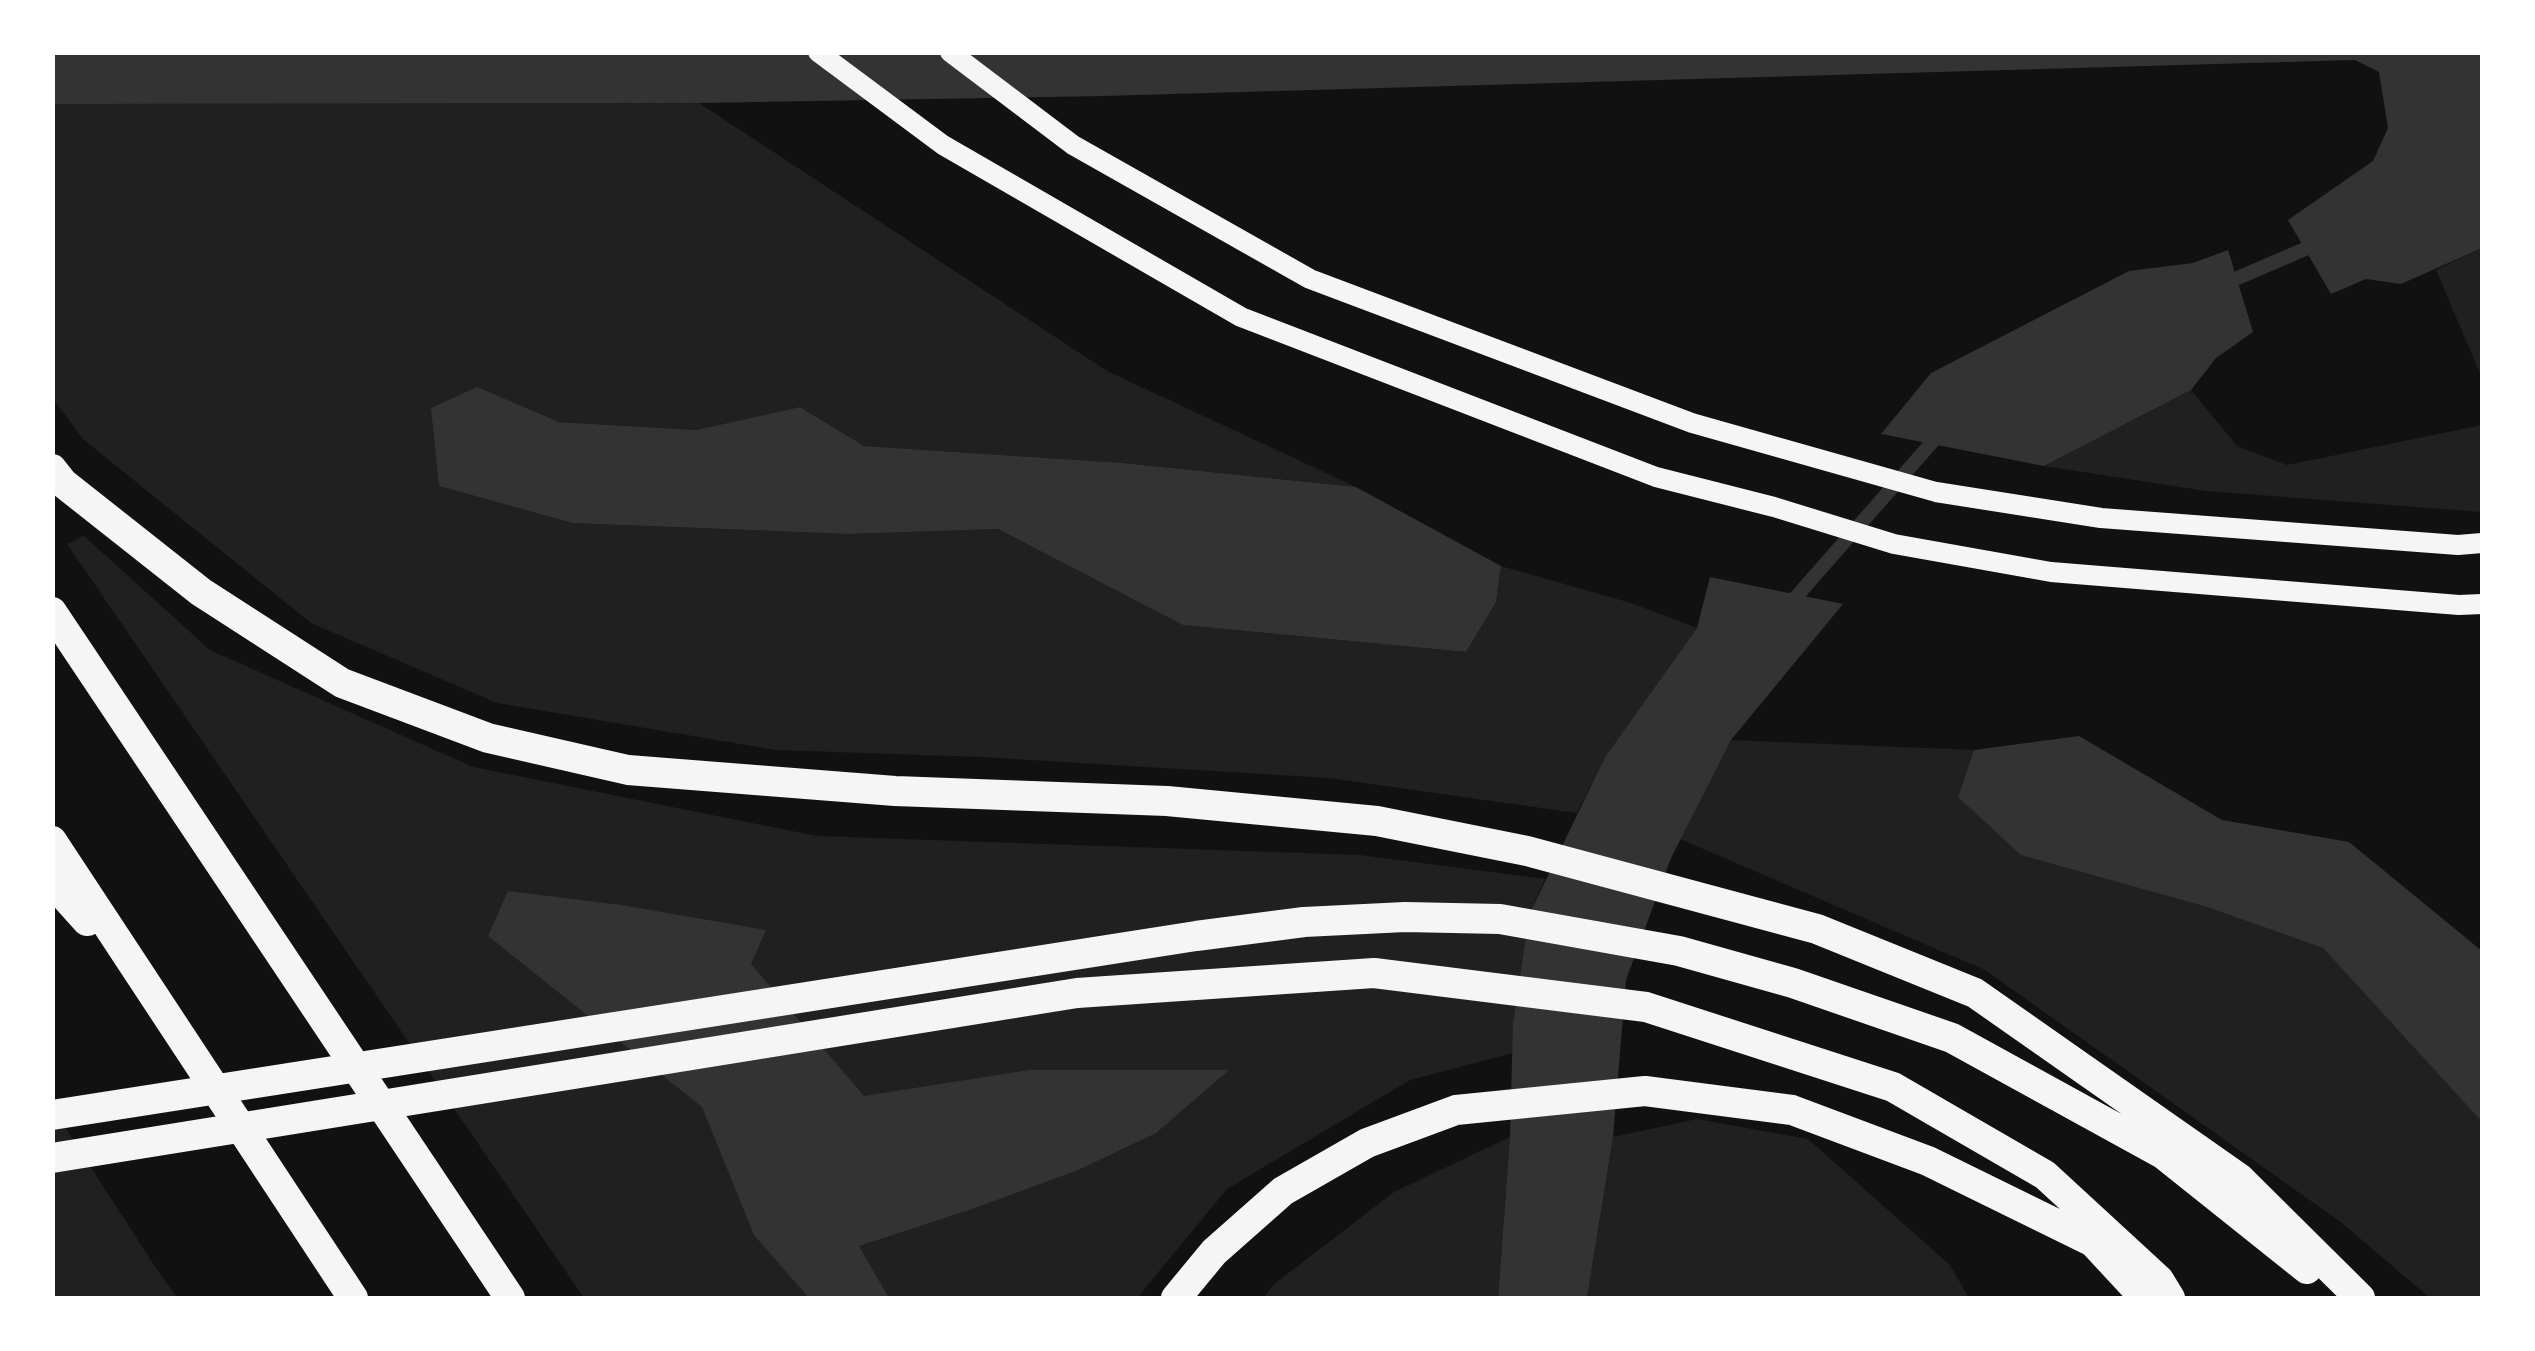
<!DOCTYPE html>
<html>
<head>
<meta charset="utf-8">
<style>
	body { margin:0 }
	#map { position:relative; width:2535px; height:1351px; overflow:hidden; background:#111; font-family:"PT Sans",sans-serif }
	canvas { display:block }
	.frame { position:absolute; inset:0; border:55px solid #fff; pointer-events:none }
</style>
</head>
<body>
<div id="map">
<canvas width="2535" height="1351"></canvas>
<div class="frame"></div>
</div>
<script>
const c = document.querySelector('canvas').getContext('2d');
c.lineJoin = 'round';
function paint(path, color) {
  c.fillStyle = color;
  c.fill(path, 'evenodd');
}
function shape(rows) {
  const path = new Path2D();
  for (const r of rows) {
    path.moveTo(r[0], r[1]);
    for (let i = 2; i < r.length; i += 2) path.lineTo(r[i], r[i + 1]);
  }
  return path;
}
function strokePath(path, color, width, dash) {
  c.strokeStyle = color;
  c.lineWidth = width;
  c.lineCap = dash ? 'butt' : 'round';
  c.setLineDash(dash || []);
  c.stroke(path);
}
paint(shape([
	[699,103,1107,371,1356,487,1123,463,863,446,800,407,696,430,559,422,477,388,439,486,572,523,849,534,998,529,1184,625,1466,652,1496,602,1501,566,1631,603,1697,628,1605,757,1577,813,1329,778,981,757,776,750,497,703,311,623,84,440,53,399,53,104],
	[2482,248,2482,378,2436,270],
	[2191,390,2237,446,2287,465,2482,425,2482,512,2206,491,2044,466],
	[84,536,210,650,473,767,817,836,1360,855,1545,879,1529,915,1513,1023,1513,1053,1410,1080,1227,1189,1137,1298,584,1298,67,544],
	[1731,740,1974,750,1958,797,2204,906,2323,948,2482,1122,2482,1298,2430,1298,2342,1223,1985,970,1680,839],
	[52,1107,154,1265,177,1298,53,1298],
	[1697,1119,1808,1139,1950,1265,1969,1298,1587,1298,1613,1137],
	[1510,1137,1498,1298,1264,1298,1273,1285,1394,1192]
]), '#202020');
paint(shape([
	[52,53,2482,53,2482,248,2401,284,2366,279,2331,294,2288,220,2373,161,2388,128,2379,72,2355,60,1103,96,699,103,53,104],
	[2228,250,2253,332,2216,358,2191,390,2044,466,1881,434,1931,373,2129,271,2193,263],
	[477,387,559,422,696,430,800,407,864,446,1123,463,1356,487,1501,566,1496,602,1466,652,1183,625,998,529,849,534,572,523,439,486,431,408],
	[1710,577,1843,604,1731,740,1671,858,1626,980,1613,1137,1587,1298,1498,1298,1510,1137,1513,1023,1529,915,1605,757,1697,628],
	[2079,736,2222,820,2349,842,2482,951,2482,1122,2323,948,2204,906,2021,855,1958,797,1974,750],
	[508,891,621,905,766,930,751,964,864,1096,1029,1070,1229,1070,1156,1133,1078,1170,975,1208,859,1246,889,1298,809,1298,754,1235,702,1107,488,936]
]), '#333');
strokePath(shape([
	[2219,286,2319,243],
	[1788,606,1942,431]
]), '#333', 14);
strokePath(shape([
	[818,52,943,145,1241,317,1656,477,1774,507,1894,544,2051,572,2459,605,2482,604],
	[950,52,1073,145,1310,279,1692,423,1936,492,2101,518,2458,545,2482,543]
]), '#f5f5f5', 20);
strokePath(shape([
	[52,469,63,483,201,592,342,683,488,738,628,770,895,791,1167,801,1377,821,1527,851,1817,929,1975,993,2239,1178,2360,1298],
	[52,612,510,1298],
	[52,841,353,1298],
	[52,882,87,921],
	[52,1115,1196,936,1304,922,1405,917,1500,919,1679,951,1793,983,1952,1038,2163,1154,2307,1269],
	[52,1158,1077,993,1374,973,1646,1007,1893,1087,2045,1175,2159,1280,2170,1298],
	[1176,1298,1214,1252,1283,1191,1367,1143,1456,1110,1645,1091,1792,1110,1928,1161,2093,1242,2145,1298]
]), '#f5f5f5', 30);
</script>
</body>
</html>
